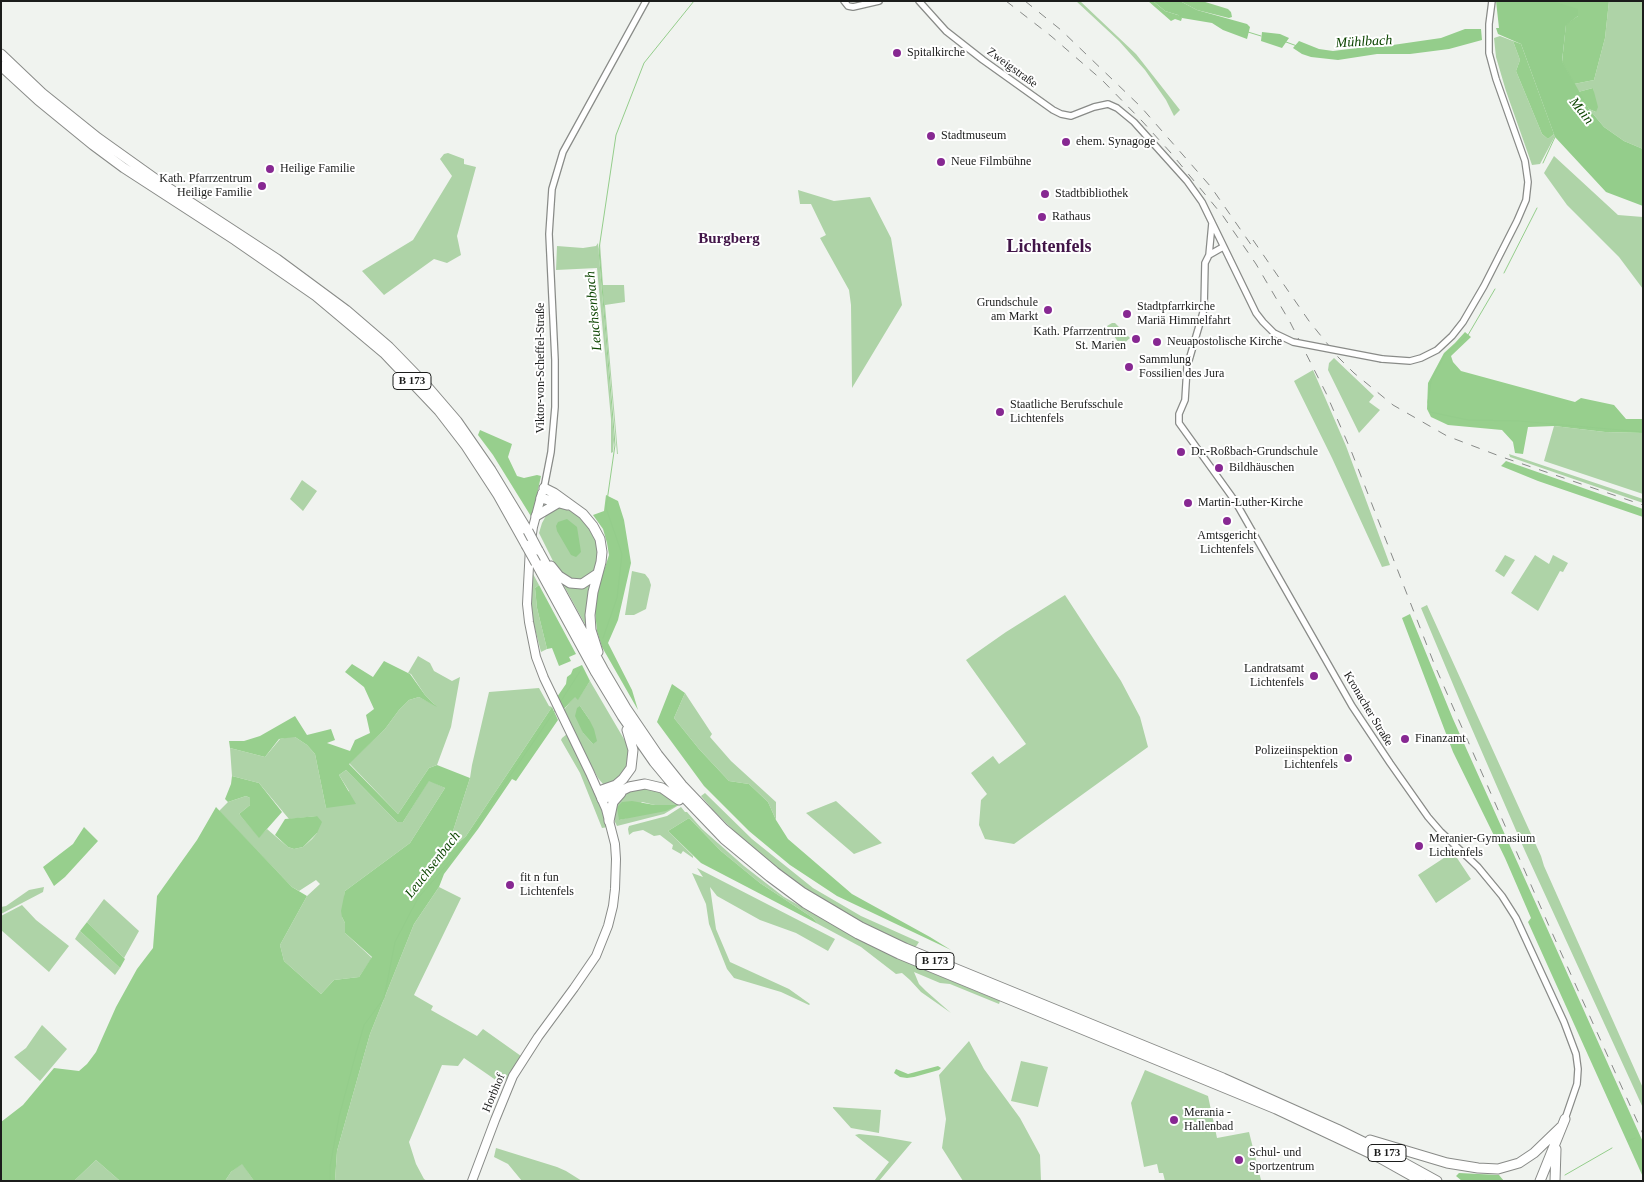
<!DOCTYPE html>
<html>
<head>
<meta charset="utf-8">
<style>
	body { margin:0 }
	#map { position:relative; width:1644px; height:1182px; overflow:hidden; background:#f0f3ef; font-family:"Times New Roman",serif }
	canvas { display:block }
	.frame { position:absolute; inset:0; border:2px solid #1b1c1b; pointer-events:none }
</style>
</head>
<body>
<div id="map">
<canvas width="1644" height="1182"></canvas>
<div class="frame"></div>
</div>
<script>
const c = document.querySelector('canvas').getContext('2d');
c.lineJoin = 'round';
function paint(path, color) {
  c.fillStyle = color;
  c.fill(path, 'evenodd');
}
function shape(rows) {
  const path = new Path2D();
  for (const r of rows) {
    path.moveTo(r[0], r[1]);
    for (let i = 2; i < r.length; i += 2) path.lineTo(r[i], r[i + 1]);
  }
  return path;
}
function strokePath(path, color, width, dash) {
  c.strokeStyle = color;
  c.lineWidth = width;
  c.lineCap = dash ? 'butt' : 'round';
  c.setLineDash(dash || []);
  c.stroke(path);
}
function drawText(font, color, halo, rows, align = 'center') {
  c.font = font + ' "Times New Roman",serif';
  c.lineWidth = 4;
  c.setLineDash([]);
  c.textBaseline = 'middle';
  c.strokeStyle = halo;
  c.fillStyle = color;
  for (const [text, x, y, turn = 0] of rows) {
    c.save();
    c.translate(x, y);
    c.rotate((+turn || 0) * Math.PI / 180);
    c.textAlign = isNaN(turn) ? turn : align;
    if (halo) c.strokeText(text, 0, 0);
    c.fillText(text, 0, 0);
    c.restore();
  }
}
paint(shape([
	[1076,1,1080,1,1136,54,1180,110,1174,116,1166,100,1145,70,1119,41],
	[1609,1,1643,1,1643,149,1624,141,1604,127,1589,109,1596,112,1593,88,1578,92,1574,84,1594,80,1605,38],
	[1500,36,1513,41,1520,60,1516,71,1542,134,1548,139,1554,134,1555,136,1540,164,1532,165,1506,91,1496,57,1494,38],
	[448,153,464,159,464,164,476,167,457,236,461,255,447,263,434,259,384,295,362,271,413,240,452,176,440,159,444,154],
	[1554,156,1618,215,1643,217,1643,289,1619,257,1567,205,1544,173],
	[798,190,834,201,870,197,891,238,902,305,852,388,851,305,849,290,820,238,826,235,811,204,800,204],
	[598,243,614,440,613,452,611,453,611,419,597,268,556,270,557,246,583,248,596,246],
	[600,243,603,285,624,285,625,302,605,305,618,454,617,454,599,250],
	[1112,323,1115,323,1130,338,1121,346,1107,326],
	[1334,358,1374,396,1369,402,1380,410,1359,433,1328,370,1329,363],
	[1313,370,1346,446,1390,565,1382,567,1332,458,1294,381],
	[1554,426,1605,432,1643,433,1643,494,1544,461],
	[1509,454,1643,499,1643,503,1510,457],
	[302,480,317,491,303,511,290,499],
	[562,507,577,514,587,523,597,543,598,554,595,570,583,580,566,578,555,565,539,533,542,523,548,512],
	[1505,555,1515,560,1504,577,1495,571],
	[1535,555,1549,564,1553,555,1568,563,1563,572,1560,571,1538,611,1511,593],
	[632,571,645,574,649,579,651,585,646,609,634,615,625,615],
	[532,572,539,585,535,588,537,608,547,649,541,652,533,621,531,598],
	[592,581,588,626,586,626,563,584,565,583],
	[1065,595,1121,681,1140,717,1148,747,1014,844,985,839,979,825,981,800,987,794,971,773,993,756,999,764,1026,744,966,660,1006,632],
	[1427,605,1541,856,1544,866,1643,1088,1643,1108,1525,851,1465,713,1421,608],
	[418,656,430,663,434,671,452,681,460,677,451,727,437,765,429,768,398,814,349,763,385,729,399,710,409,700,419,697,435,705,425,695,411,674,408,673],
	[590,681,631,751,627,772,610,785,603,784,598,778,563,711,575,696,578,699],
	[580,706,589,719,593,744,583,733],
	[539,688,549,706,552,707,466,836,458,843,453,831,470,778,472,765,489,692],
	[685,693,712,734,710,737,731,761,776,802,776,820,768,802,749,784,729,781,699,749,674,718],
	[567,734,592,784,608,827,602,828,580,773,561,740,562,738],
	[289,737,295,737,307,745,315,754,326,808,349,791,339,775,346,770,397,822,403,822,429,780,445,788,410,843,345,891,342,917,345,923,345,933,372,958,359,977,334,980,321,994,284,961,280,945,307,896,320,884,316,880,299,891,292,887,219,811,228,802,246,796,250,798,250,805,239,814,259,837,267,829,288,847,294,849,303,847,312,839,317,833,317,816,289,819,259,783,232,776,230,748,265,757,280,739],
	[635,788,655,788,673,798,679,805,664,814,617,826,615,822,614,811,617,800,627,791],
	[642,802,655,805,677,805,619,820],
	[705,793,752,839,813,888,861,916,919,942,915,948,891,937,835,908,783,873,743,840,713,810,701,796],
	[836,801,882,843,854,854,806,813],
	[681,807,685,812,687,812,702,829,744,866,784,897,874,947,925,970,1000,1001,999,1004,950,984,940,983,914,972,919,984,926,991,951,1013,921,992,910,980,902,973,896,974,861,947,818,924,813,918,760,883,721,851,689,818,668,831,693,856,693,858,683,851,681,854,672,849,673,845,660,835,654,836,643,830,633,832,629,835,628,829,629,826,667,816],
	[1453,852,1471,879,1436,903,1418,875],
	[697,868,835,939,828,951,796,933,760,920,717,896,710,887,716,929,730,962,789,989,810,1004,809,1005,781,992,734,978,727,969,709,924,706,904,692,873,703,877],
	[44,887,43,892,1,914,1,907,6,906,29,890],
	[439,887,461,898,414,995,433,1006,431,1010,477,1036,483,1029,521,1056,508,1078,500,1083,464,1058,458,1066,442,1065,409,1142,416,1164,424,1179,427,1181,335,1181,337,1151,370,1034,414,924],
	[104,899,139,931,124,958,87,922],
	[22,905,36,920,69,946,49,972,1,930,1,916],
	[80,931,120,968,115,975,75,939],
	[42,1025,67,1049,40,1081,14,1057,26,1048],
	[969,1041,984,1069,1020,1118,1040,1155,1041,1181,963,1181,942,1148,946,1119,939,1075],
	[1021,1061,1048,1067,1038,1107,1011,1101],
	[1145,1070,1208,1096,1217,1138,1249,1132,1261,1180,1263,1181,1165,1181,1163,1173,1159,1173,1157,1164,1144,1167,1131,1103],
	[833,1107,881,1110,879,1133,851,1128,833,1108],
	[859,1134,878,1136,912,1142,879,1181,874,1181,889,1162,855,1135],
	[496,1148,557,1167,566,1171,582,1181,522,1181,508,1164,494,1157],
	[96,1160,120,1181,74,1181],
	[242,1163,254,1181,225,1181,231,1172]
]), '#aed3a7');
paint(shape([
	[1148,1,1153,1,1165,11,1181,16,1182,18,1181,21,1175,19,1171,21],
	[1180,1,1202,1,1228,9,1231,12,1232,17,1229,18,1197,10],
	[1552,1,1609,1,1605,38,1594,80,1574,84,1562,62,1566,24,1578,16],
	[1513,41,1521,44,1554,134,1548,139,1542,134,1516,71,1520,60],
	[1593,88,1598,107,1596,112,1589,109,1578,92],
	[1465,332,1471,337,1451,356,1453,362,1461,371,1575,402,1581,398,1614,405,1626,419,1643,419,1643,433,1605,432,1554,426,1528,427,1523,454,1515,453,1513,442,1502,430,1448,425,1431,417,1427,409,1428,383,1444,353,1455,343],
	[480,430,512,444,508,457,517,476,524,478,537,475,541,476,532,518,493,455,478,435],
	[1506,461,1643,509,1643,517,1538,481,1501,466],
	[606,495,618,501,624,520,631,563,618,620,608,643,632,690,638,710,602,647,597,631,595,611,598,589,609,555,607,543,603,529,593,515,604,511],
	[539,585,576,654,569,657,571,661,559,666,552,648,547,649,537,608,535,588],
	[1410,614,1453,719,1643,1142,1643,1177,1528,922,1531,918,1505,858,1453,752,1402,618],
	[384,661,410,674,425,695,437,707,419,697,409,700,399,710,385,729,349,764,398,814,429,768,437,765,470,778,453,831,458,843,466,836,552,707,558,720,516,781,512,779,478,829,444,874,439,887,414,924,370,1034,337,1151,335,1181,254,1181,242,1164,231,1172,225,1181,120,1181,96,1160,74,1181,1,1181,1,1122,23,1105,54,1068,79,1071,87,1064,96,1052,116,1007,137,969,153,948,157,896,197,840,216,807,292,887,307,896,280,945,284,961,321,994,334,980,359,977,372,957,345,933,345,923,342,917,341,911,345,891,410,843,445,788,429,781,403,822,397,822,346,770,339,775,356,804,326,808,315,754,307,745,295,737,279,739,265,757,230,748,229,741,244,741,260,736,295,716,307,735,331,729,335,740,327,743,350,751,355,740,370,733,366,715,374,709,364,687,345,672,352,664,373,677],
	[582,665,590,681,578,700,575,697,563,710,557,697,566,684,567,677,571,674,573,669],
	[672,684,685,693,674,718,699,749,729,781,749,784,768,802,776,820,788,839,852,894,930,937,951,950,837,896,790,865,749,831,704,786,657,722],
	[232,776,259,783,282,812,259,838,239,814,250,805,250,798,246,796,228,802,225,799,231,784],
	[632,801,655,805,678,805,666,811,619,820,617,807,622,802],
	[317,816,322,822,317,833,303,847,294,849,288,847,275,835,285,819],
	[689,818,721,851,760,883,813,918,818,924,701,863,668,831],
	[84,827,98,841,65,877,54,886,43,867,73,844],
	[87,922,125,959,120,968,80,931],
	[938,1066,941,1068,939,1070,914,1077,907,1078,900,1077,894,1073,896,1069,908,1074]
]), '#97cf8d');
paint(shape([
	[1153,1,1180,1,1197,10,1247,24,1250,27,1247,39,1223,30,1212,23,1182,18,1178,15,1165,11],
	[1496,1,1552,1,1578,9,1578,16,1566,25,1562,61,1589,109,1604,127,1624,141,1643,149,1643,206,1606,192,1555,137,1521,44,1498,34,1496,28,1499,28],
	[1465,29,1481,29,1482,40,1449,49,1410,54,1377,54,1338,60,1311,57,1302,54,1293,48,1299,41,1319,49,1333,51,1365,47,1379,47,1441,38],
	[1262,32,1280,34,1289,38,1282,48,1261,41],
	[567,519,577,527,581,552,576,557,571,555,557,531,556,526,558,522],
	[580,706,589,719,594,729,597,741,593,744,583,733,575,716,577,708],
	[1459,1173,1499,1175,1504,1181,1462,1181,1456,1176]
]), '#94cd8b');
strokePath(shape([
	[1248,32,1261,36],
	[1286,42,1297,46],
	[1543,163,1555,137],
	[1504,273,1537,208],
	[1495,289,1468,335,1445,354,1431,381,1428,402,1430,412,1468,420,1519,421,1643,432],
	[603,638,617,598,622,554,606,508,615,445,599,249,616,135,644,63,694,1],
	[559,704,581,670],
	[1628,1141,1635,1138],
	[1565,1175,1612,1148],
	[330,1181,330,1167,339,1117,356,1053,364,1025,384,998,395,942,418,898,457,853,556,709]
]), '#94cd8b', 1);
const minor = shape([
	[844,1,848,6,853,7,879,1],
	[919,1,946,31,983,60,1053,110,1061,114,1071,116,1094,107,1108,104,1117,108,1134,122,1187,181,1202,202,1256,313,1263,322,1274,333],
	[1223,247,1209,255,1205,263,1204,309,1187,367,1185,400,1179,414,1179,423,1235,501,1352,706,1390,763,1428,817,1441,832,1478,867,1502,896,1516,918,1564,1022,1576,1054,1578,1069,1577,1084,1565,1119],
	[1209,255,1212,223],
	[1382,359,1410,361,1421,358,1437,350,1452,336,1463,322,1484,286,1517,221,1526,200,1528,182,1525,161,1496,79,1489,53,1489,24,1492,1],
	[544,488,551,452,555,407,555,360,549,234,552,189,563,152,646,1]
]);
const major = shape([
	[472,1181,495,1120,513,1076,538,1037,574,988,596,956,608,926,613,906,615,889,616,859,615,844,606,809,590,773,544,678,536,657,529,622,527,604,530,547,533,527,542,493]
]);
const highway = shape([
	[1,54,42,93,98,138,161,183,277,259,346,310,389,347,426,385,457,421,491,470,528,531],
	[1,66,38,100,93,145,124,168,235,240,316,296,384,353,439,411,466,446,498,495,526,545],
	[544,488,554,493,583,514,593,526,600,539,602,552,601,562,593,592,590,615,591,630,598,652],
	[541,498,567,505],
	[536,516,558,503],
	[538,550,603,669,626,708,658,755,682,785,724,829,775,872,802,892,861,927,905,948,1223,1078,1337,1129,1388,1154,1437,1181],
	[536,563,596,673,622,716,654,762,679,792,724,839,770,877,805,903,858,934,899,954,1276,1109,1380,1158,1421,1181],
	[551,566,559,576,570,583,582,584,597,574],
	[599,791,616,785,623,779,631,768,633,750,627,730],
	[602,799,611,796,629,787,645,784,662,788,679,800],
	[609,821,613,802,621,793],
	[1370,1140,1447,1163,1478,1168,1498,1169,1519,1163,1534,1153,1561,1127],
	[1540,1181,1565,1119],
	[1555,1181,1556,1149]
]);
strokePath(minor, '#898b88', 8);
strokePath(major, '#898b88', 10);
strokePath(highway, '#898b88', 11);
strokePath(minor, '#fff', 5.5);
strokePath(major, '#fff', 8);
strokePath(highway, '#fff', 9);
strokePath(shape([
	[1006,1,1051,36,1102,80,1142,121,1171,153,1223,216,1256,264,1290,322,1326,393,1352,453,1435,666,1549,926,1643,1134],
	[1025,1,1061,30,1141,107,1211,187,1254,249],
	[1253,240,1309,321,1338,357,1354,373,1393,405,1447,436,1502,457,1643,505]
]), '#878987', 1, [9, 9]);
const minorBridge = shape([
	[1274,333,1293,342,1382,359]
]);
const highwayBridge = shape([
	[528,531,538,550],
	[526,545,536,563]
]);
strokePath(minorBridge, '#898b88', 8, []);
strokePath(highwayBridge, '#898b88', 11, []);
strokePath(minorBridge, '#fff', 5.5);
strokePath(highwayBridge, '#fff', 9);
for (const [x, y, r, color] of [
	[897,53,5,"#872892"],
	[931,136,5,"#872892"],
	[1066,142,5,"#872892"],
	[941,162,5,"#872892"],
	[270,169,5,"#872892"],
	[262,186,5,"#872892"],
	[1045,194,5,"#872892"],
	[1042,217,5,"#872892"],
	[1048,310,5,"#872892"],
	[1127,314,5,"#872892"],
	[1136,339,5,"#872892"],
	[1157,342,5,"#872892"],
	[1129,367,5,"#872892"],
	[1000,412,5,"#872892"],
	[1181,452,5,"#872892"],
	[1219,468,5,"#872892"],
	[1188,503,5,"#872892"],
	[1227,521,5,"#872892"],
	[1314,676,5,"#872892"],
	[1405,739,5,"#872892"],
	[1348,758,5,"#872892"],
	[1419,846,5,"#872892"],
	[510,885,5,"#872892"],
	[1174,1120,5,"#872892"],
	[1239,1160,5,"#872892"]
]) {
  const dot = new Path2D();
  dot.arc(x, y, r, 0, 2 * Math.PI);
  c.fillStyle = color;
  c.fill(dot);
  strokePath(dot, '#fff', 2);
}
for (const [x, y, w] of [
	[412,381,38],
	[935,961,38],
	[1387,1153,38]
]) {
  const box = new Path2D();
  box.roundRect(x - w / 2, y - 8.5, w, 17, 4);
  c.fillStyle = '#fff';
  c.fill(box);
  strokePath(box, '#1b1c1b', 1);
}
drawText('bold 11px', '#1b1c1b', null, [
	["B 173",412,381],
	["B 173",935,961],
	["B 173",1387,1153]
]);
drawText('12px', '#1b1c1b', '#fff', [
	["Spitalkirche",907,53],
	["Stadtmuseum",941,136],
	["ehem. Synagoge",1076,142],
	["Neue Filmbühne",951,162],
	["Heilige Familie",280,169],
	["Kath. Pfarrzentrum",252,179,"right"],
	["Heilige Familie",252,193,"right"],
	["Stadtbibliothek",1055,194],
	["Rathaus",1052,217],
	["Grundschule",1038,303,"right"],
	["am Markt",1038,317,"right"],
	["Stadtpfarrkirche",1137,307],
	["Mariä Himmelfahrt",1137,321],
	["Kath. Pfarrzentrum",1126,332,"right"],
	["St. Marien",1126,346,"right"],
	["Neuapostolische Kirche",1167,342],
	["Sammlung",1139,360],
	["Fossilien des Jura",1139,374],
	["Staatliche Berufsschule",1010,405],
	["Lichtenfels",1010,419],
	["Dr.-Roßbach-Grundschule",1191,452],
	["Bildhäuschen",1229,468],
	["Martin-Luther-Kirche",1198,503],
	["Amtsgericht",1227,536,"center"],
	["Lichtenfels",1227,550,"center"],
	["Landratsamt",1304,669,"right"],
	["Lichtenfels",1304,683,"right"],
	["Finanzamt",1415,739],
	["Polizeiinspektion",1338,751,"right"],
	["Lichtenfels",1338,765,"right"],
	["Meranier-Gymnasium",1429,839],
	["Lichtenfels",1429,853],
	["fit n fun",520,878],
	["Lichtenfels",520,892],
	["Merania -",1184,1113],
	["Hallenbad",1184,1127],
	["Schul- und",1249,1153],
	["Sportzentrum",1249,1167]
], 'left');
drawText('12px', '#1b1c1b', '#fff', [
	["Zweigstraße",1012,68,36],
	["Viktor-von-Scheffel-Straße",541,368,-90],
	["Kronacher Straße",1368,709,59],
	["Horbhof",494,1093,-67]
]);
drawText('italic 14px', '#0c4501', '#fff', [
	["Mühlbach",1364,42,-3],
	["Main",1581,111,52],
	["Leuchsenbach",594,311,-95],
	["Leuchsenbach",433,865,-52]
]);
drawText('bold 15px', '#421548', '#fff', [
	["Burgberg",729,239]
]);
drawText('bold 18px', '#421548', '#fff', [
	["Lichtenfels",1049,247]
]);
</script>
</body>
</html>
